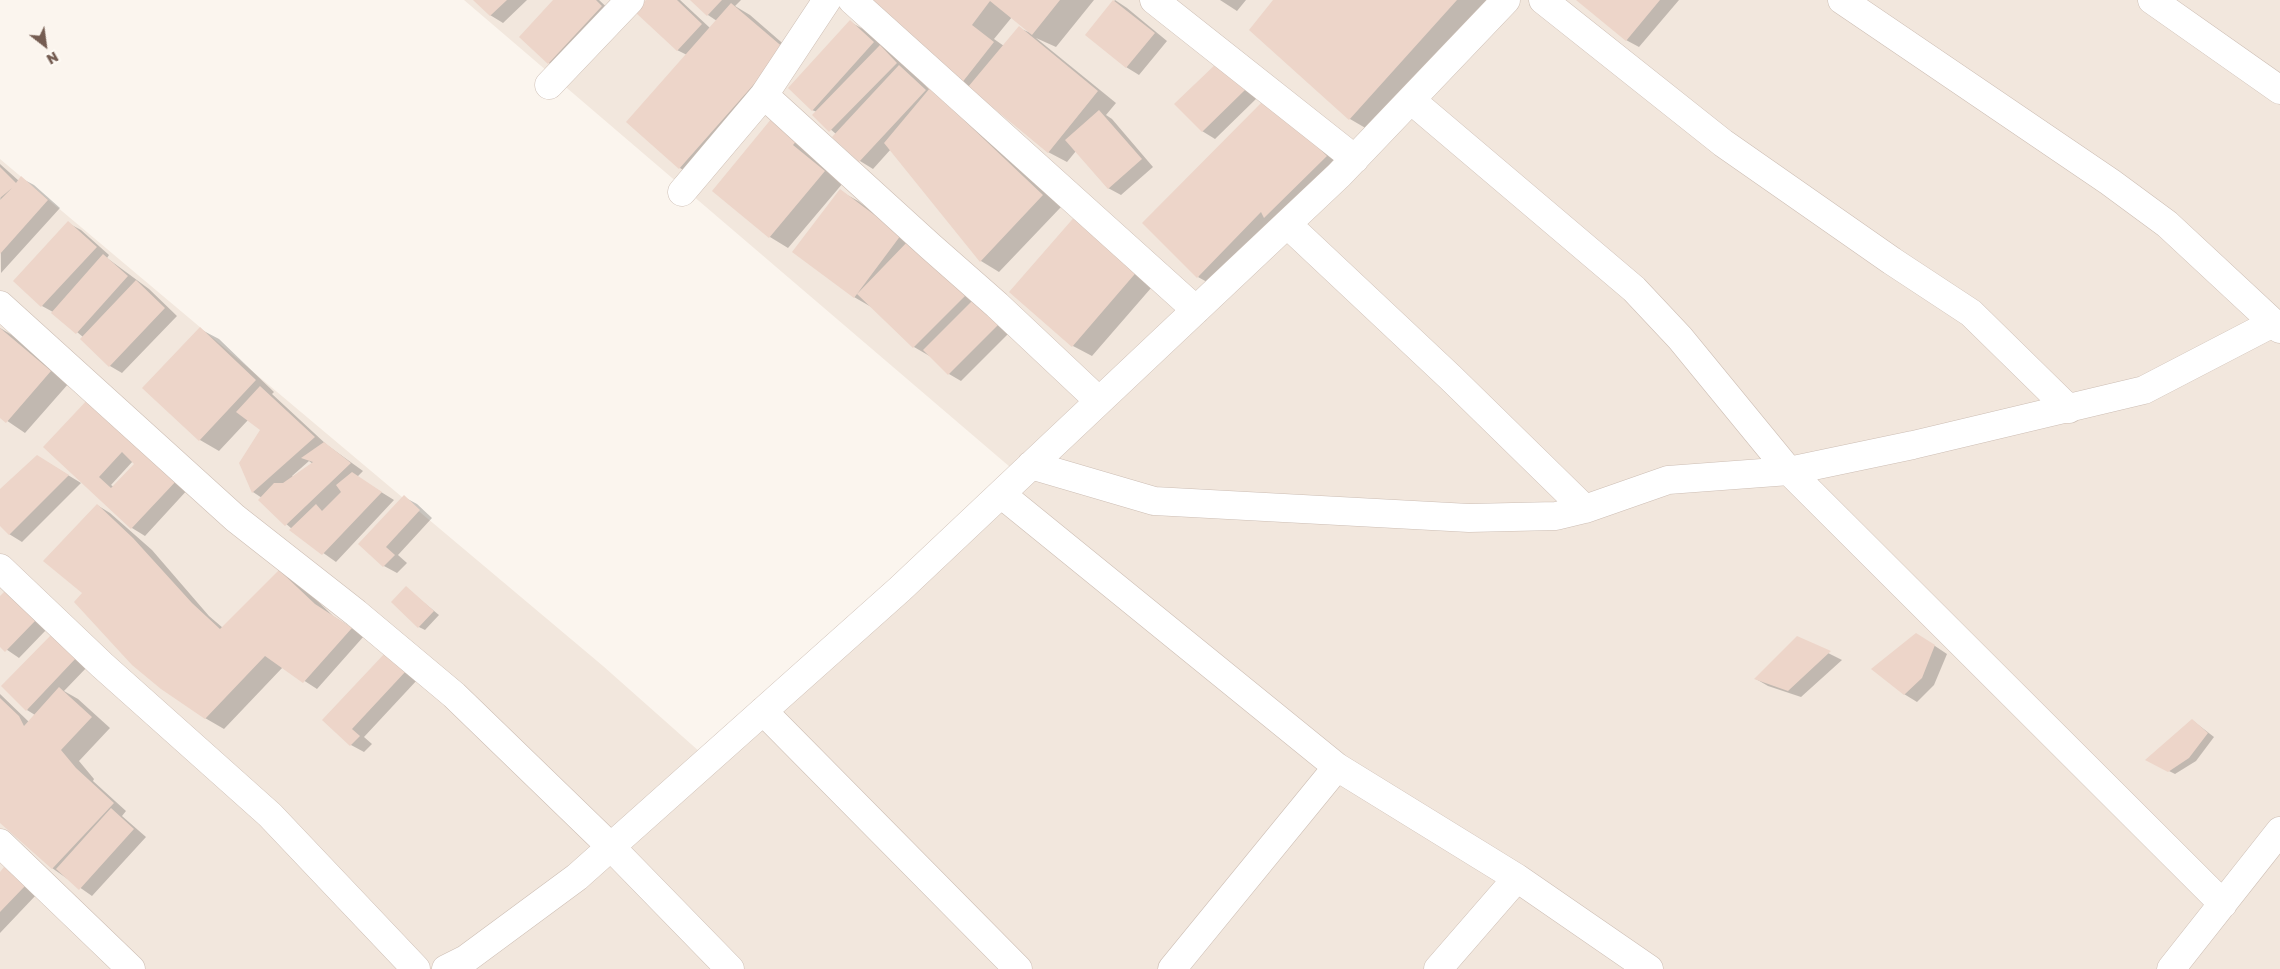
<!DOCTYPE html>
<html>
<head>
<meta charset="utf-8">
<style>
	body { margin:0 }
	#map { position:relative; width:2280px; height:969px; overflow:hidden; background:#fbf5ee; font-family:"Golos Text",sans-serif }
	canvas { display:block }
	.north { position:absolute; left:20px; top:20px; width:50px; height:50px; -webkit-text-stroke:4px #fefaf4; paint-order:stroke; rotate:150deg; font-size:14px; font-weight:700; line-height:20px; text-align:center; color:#755d52 }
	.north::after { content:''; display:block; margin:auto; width:18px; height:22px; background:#755d52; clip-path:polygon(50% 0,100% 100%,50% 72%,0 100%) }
</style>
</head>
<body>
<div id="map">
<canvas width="2280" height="969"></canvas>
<div class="north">N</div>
</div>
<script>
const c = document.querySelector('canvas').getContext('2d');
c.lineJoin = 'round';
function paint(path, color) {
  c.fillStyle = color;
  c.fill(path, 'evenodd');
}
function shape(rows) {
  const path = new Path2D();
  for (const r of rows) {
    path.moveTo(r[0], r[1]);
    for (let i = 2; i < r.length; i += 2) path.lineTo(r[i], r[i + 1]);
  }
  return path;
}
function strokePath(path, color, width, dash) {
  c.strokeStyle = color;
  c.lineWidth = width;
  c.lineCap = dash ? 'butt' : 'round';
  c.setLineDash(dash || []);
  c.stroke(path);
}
paint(shape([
	[464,0,2280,0,2280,969,0,969,0,159,603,666,709,760,1024,479]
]), '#f2e7dd');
paint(shape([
	[475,0,527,0,503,23,490,15],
	[555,0,599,0,614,14,561,70,549,63],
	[648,0,680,0,710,28,717,21,708,15,691,0,741,0,735,6,750,15,803,61,698,179,680,168,687,55,677,50],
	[857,0,1094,0,1056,47,1036,38,1116,103,1106,115,1112,119,1153,167,1121,195,1108,188,1076,151,1067,162,1048,152,970,88],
	[1012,17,1033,34,1019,28,1004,46,994,39],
	[1115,0,1127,8,1167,41,1139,75,1126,67,1087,35],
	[1220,0,1246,0,1237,11],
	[1275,0,1492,0,1374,133,1350,119,1251,30],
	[1578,0,1679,0,1639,47,1626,40],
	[850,22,863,29,893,54,930,90,949,101,1061,207,999,272,981,261,891,149,873,169,860,161,834,137,836,134,814,115,817,112,812,110],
	[1218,63,1257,98,1215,139,1202,131],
	[1286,109,1344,167,1216,287,1198,277],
	[773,120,816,150,811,156,843,183,788,248,770,237],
	[0,164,19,181,21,178,34,185,60,208,1,273],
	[840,191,858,201,912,241,1015,327,961,381,949,374,933,358,914,347,873,308,854,297],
	[68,223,81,230,109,255,107,258,149,289,177,316,122,373,110,366,83,337,53,312,42,306],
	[1096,226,1158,280,1092,356,1073,346],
	[0,328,17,338,69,383,25,433,0,416],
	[200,329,219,339,274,392,272,394,327,445,363,471,357,477,394,500,336,562,291,530,292,529,259,500,262,498,253,492,240,463,262,430,248,420,219,451,200,440,144,388],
	[309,461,313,464,293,477,292,476],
	[103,406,190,487,145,536,132,528,45,447],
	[133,461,136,464,114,487,111,485],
	[50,464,81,483,22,542,9,534,0,524,0,491],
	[404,497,417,504,432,518,398,555,407,563,397,573,384,566,360,544],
	[97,505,110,513,152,550,209,616,223,628,279,571,298,582,333,616,364,636,317,689,283,667,224,729,205,718,84,593],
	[406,588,439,615,425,630,419,627],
	[0,598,18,600,47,629,19,658,0,645],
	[53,634,89,665,64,691,78,699,110,728,79,761,94,779,93,781,126,811,122,816,146,837,92,896,52,868,0,821,0,694,29,722,35,715,27,710],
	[1798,638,1842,660,1801,697,1768,686,1756,679],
	[1929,642,1947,654,1934,685,1917,702,1904,694],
	[386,654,418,679,364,737,372,744,364,752,351,745,323,720],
	[2192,720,2214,737,2196,761,2175,774,2147,760],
	[4,869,17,876,37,894,0,933,0,874]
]), '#0003');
paint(shape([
	[473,0,507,0,490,16],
	[553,0,596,0,602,6,548,64,519,37],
	[646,0,677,0,702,24,677,51,635,12],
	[690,0,722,0,707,16],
	[855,0,1060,0,1032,35,990,1,972,25,994,42,961,84],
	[1113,0,1155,33,1126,68,1085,35],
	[1273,0,1457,0,1349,120,1249,30],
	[1576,0,1660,0,1626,41],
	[731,3,785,49,679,169,626,122],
	[850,20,874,42,812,111,788,88],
	[1019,26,1098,91,1048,153,968,87],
	[880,45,897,63,829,132,812,115],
	[1218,62,1245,90,1202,132,1174,104],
	[899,65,926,90,859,162,832,137],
	[930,88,1043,195,980,262,884,143],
	[1267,97,1327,156,1264,218,1261,212,1197,278,1142,223],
	[1099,110,1142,159,1108,189,1065,140],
	[772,118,798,139,793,145,825,171,769,238,712,191],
	[0,167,16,183,21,176,48,200,0,254,0,200,12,188,0,198],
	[840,189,901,235,854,298,792,252],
	[1077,214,1140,268,1072,347,1009,292],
	[68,221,97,247,41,307,13,281],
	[910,239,967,294,913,348,857,294],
	[103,254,128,276,76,334,51,313],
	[136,280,165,308,109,367,80,339],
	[978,295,1003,320,948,375,923,350],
	[200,327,256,380,199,441,142,388],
	[0,328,51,371,6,423,0,418],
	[260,386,315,437,252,493,239,463,260,430,236,412],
	[90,397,178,479,131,529,43,447],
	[122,452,134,464,111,488,99,477],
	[324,442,351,463,285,526,258,500,274,483,283,483,313,462,301,458],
	[37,455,69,475,9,535,0,526,0,489],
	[352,472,382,492,322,555,289,530,316,504,322,511,341,492,336,485],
	[404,495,420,510,386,547,395,555,383,567,358,544],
	[97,504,133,538,192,603,220,629,279,570,315,604,352,628,303,683,265,656,205,719,161,689,132,665,74,602,82,593,43,561],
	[406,586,434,611,418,628,391,602],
	[5,591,35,621,5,652,0,647,0,596],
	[53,633,77,657,26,711,1,686],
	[1916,633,1935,645,1922,678,1904,695,1871,669],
	[1797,636,1831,651,1788,691,1754,679],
	[386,652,406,671,352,729,360,736,350,746,322,720],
	[59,687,92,717,61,750,76,768,114,803,52,869,0,823,0,698,19,716,24,726],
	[2192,719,2208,733,2189,758,2168,772,2145,760],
	[111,808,134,829,79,890,56,869],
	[4,867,25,886,0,912,0,872]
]), '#edd5c9');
const street = shape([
	[852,0,1196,310],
	[1154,0,1355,159],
	[1543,0,1723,143,1892,261,1971,313,2069,409],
	[1842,0,2110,182,2167,224,2280,329],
	[2152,0,2280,90],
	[549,85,630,0],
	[764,95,930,246,997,305,1099,401],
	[1411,100,1634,289,1680,338,1789,471,2223,904],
	[682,192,764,95,827,0],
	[1287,224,1451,378,1585,509],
	[0,305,235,518,356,613,454,695,611,847,730,969],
	[1031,465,1154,501,1469,518,1556,516,1585,509,1668,480,1789,471,1913,445,2144,390,2273,323],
	[1001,494,1337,767,1517,878,1649,969],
	[0,568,102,665,270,815,416,969],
	[763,711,1018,969],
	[0,843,131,969],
	[446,969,466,959,577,877,900,589,1339,175,1506,0],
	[1172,969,1337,767],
	[1438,969,1517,878],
	[2171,969,2280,831]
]);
strokePath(street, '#cdbeb4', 29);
strokePath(street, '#fff', 28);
</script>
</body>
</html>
